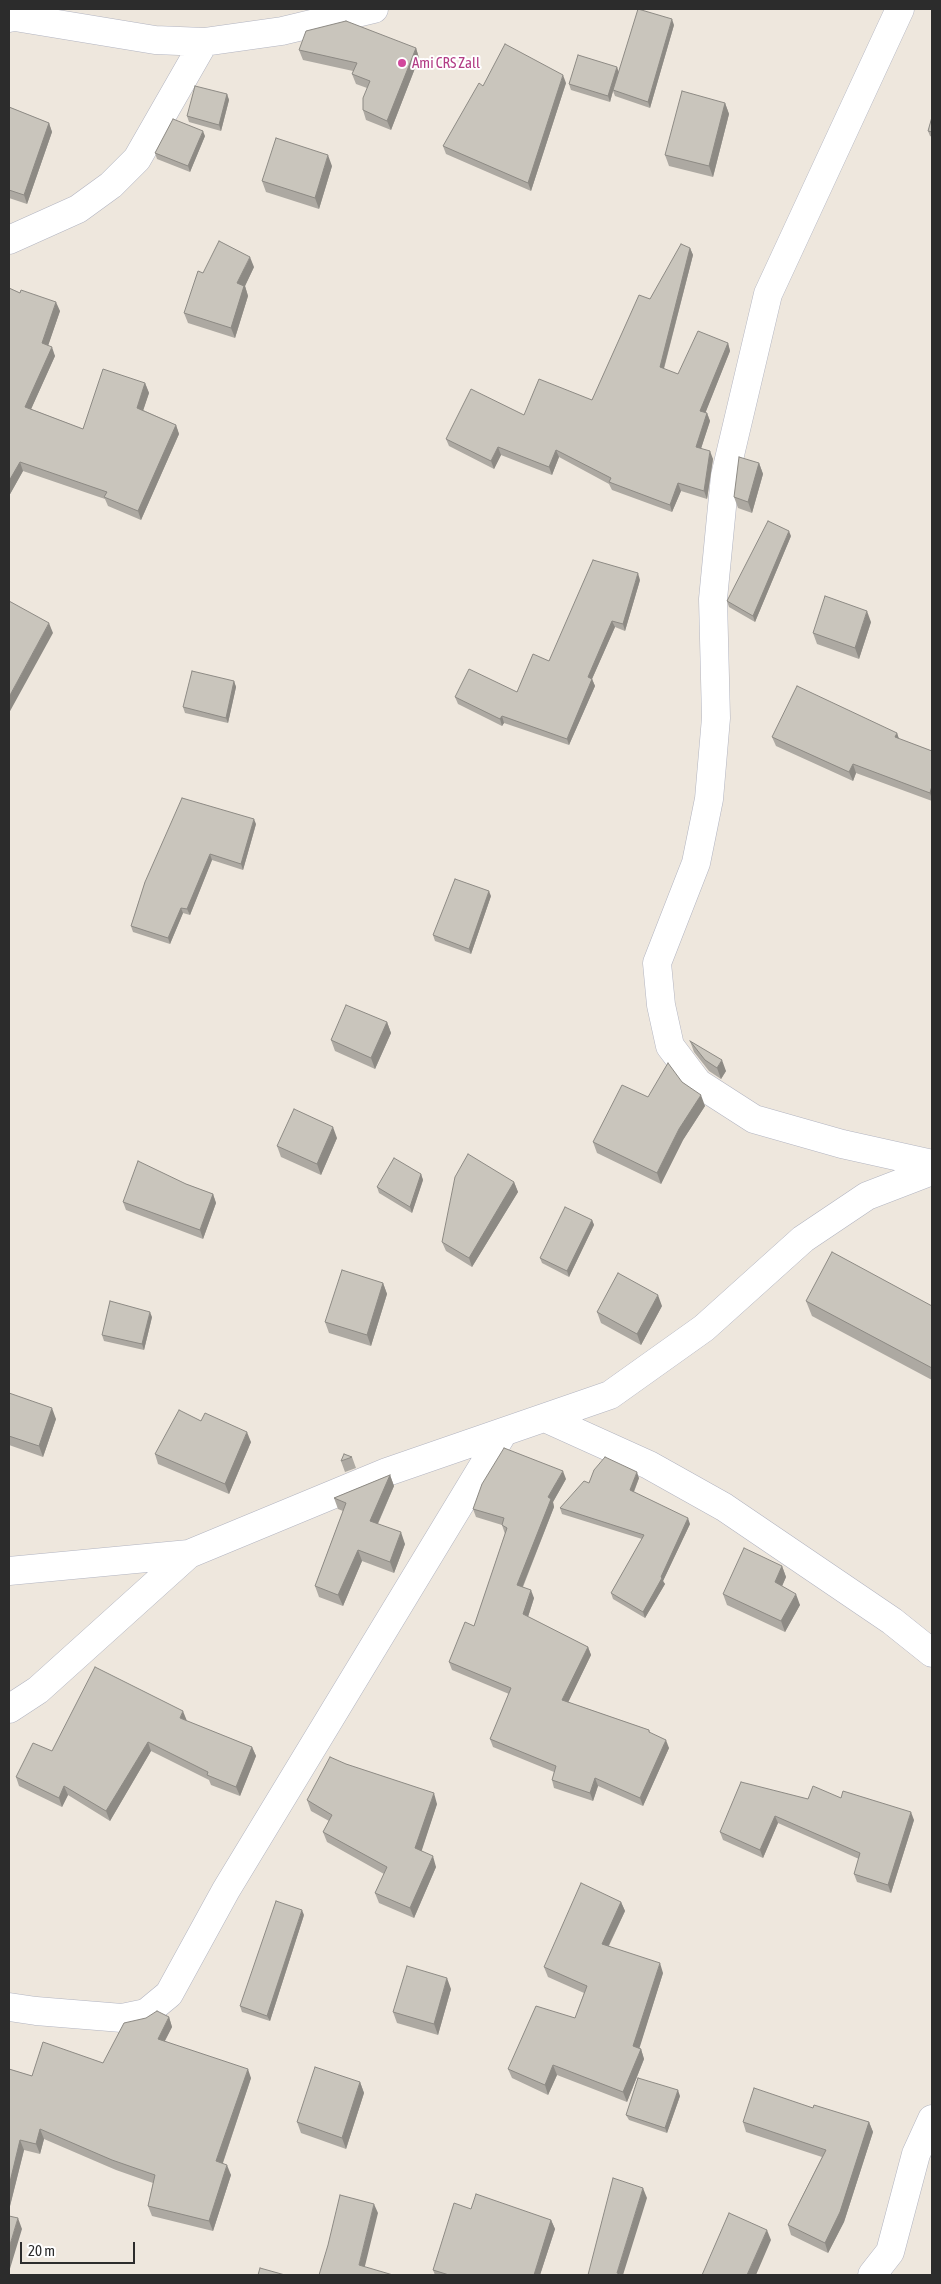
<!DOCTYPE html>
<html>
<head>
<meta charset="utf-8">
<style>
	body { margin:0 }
	#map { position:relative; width:941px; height:2284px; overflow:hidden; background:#eee7dd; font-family:"Asap Condensed",sans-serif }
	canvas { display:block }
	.frame { position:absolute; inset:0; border:10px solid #2c2c2c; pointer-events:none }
	.scale { position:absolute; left:20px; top:2242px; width:115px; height:22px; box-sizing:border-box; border:2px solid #2c2c2c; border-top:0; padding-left:6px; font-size:15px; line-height:18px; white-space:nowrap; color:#2c2c2c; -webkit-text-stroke:4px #fff; paint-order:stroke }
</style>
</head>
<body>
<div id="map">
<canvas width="941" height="2284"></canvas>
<div class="frame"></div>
<div class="scale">20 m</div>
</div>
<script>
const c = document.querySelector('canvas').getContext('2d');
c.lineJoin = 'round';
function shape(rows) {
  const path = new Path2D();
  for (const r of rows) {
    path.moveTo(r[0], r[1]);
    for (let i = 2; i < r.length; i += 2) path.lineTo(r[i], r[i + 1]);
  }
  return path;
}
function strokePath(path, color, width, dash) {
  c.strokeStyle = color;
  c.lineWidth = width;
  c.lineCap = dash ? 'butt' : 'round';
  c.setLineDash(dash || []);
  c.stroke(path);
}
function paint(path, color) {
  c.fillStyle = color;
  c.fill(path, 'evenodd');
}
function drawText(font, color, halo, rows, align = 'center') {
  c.font = font + ' "Asap Condensed",sans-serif';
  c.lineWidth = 4;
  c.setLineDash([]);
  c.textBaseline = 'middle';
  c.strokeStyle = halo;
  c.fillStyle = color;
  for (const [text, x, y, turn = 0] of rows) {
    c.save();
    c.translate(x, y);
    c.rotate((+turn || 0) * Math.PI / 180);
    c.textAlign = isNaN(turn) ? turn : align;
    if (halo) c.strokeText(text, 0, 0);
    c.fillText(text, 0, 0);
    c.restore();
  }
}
const minor = shape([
	[900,9,768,294,725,476,713,599,716,718,709,799,696,863,657,963,661,1005,670,1046,698,1083,754,1119,842,1144,932,1164],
	[9,18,15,17,155,40,204,42,282,31,374,9],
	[9,240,78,209,111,185,137,159,204,42],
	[545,1418,649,1465,724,1507,892,1621,932,1653],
	[9,1571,189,1554,387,1472,610,1395,704,1328,803,1239,867,1196,932,1171],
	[9,1709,38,1690,189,1554],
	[9,2007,36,2011,122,2018,146,2013,169,1994,226,1890,503,1433],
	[872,2275,890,2252,916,2154,932,2119]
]);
strokePath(minor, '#b2b4c0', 29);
strokePath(minor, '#fff', 28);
paint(shape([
	[674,25,650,108,615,96,613,91,610,102,571,90,569,84,617,67,618,72],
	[416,48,419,58,391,130,366,120,363,110,367,88,356,84,352,74,353,71,303,60,299,50],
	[566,83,531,191,446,154,443,146,483,86],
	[227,94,229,100,221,131,189,122,187,116],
	[725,103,729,114,713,177,669,166,665,155],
	[9,107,49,123,52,132,27,204,9,198],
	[932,117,932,137,930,136,928,131],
	[205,136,190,172,157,159,155,153],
	[332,166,319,209,266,192,262,181],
	[690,248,693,255,664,369,678,374,728,343,730,351,705,413,707,413,710,421,701,448,713,459,707,499,681,491,672,512,612,490,609,484,559,457,552,475,501,455,494,469,449,446,446,439,524,415,592,400,650,299],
	[254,267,245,286,248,296,235,338,188,323,184,313,203,273],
	[9,288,60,311,48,345,55,356,31,409,83,429,145,383,149,393,143,410,176,425,179,434,141,520,108,506,105,499,23,471,9,496],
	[759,463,763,474,752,513,738,508,734,497],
	[791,536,755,622,729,607,727,601],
	[640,580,625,631,615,627,592,679,595,686,569,745,504,723,502,726,458,704,455,697,517,692,549,661],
	[871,622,859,659,817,644,813,633],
	[234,681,236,687,228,723,185,713,183,707],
	[897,733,899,739,932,751,932,801,856,773,853,781,776,746,772,737],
	[256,824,243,870,212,860,190,915,183,913,170,944,133,932,131,926,145,882],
	[491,896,471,954,435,941,433,935],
	[387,1022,391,1033,375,1069,335,1051,331,1040],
	[690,1041,726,1071,721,1079,709,1071,694,1052],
	[682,1082,705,1106,683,1140,661,1184,597,1153,593,1142,648,1097],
	[337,1138,321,1175,281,1157,277,1146],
	[421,1174,423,1180,412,1213,379,1193,377,1187],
	[514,1182,518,1192,472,1267,446,1251,442,1242],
	[186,1184,213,1194,216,1203,203,1239,126,1210,123,1202],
	[592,1220,594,1225,569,1277,542,1263,540,1258],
	[383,1283,387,1294,371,1346,329,1333,325,1322],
	[806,1301,932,1306,932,1380,812,1316],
	[662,1306,641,1345,601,1323,597,1312],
	[152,1317,144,1350,104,1341,102,1335],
	[9,1393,56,1419,43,1457,9,1445],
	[201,1421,251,1442,229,1494,158,1464,155,1454],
	[352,1457,356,1468,345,1472,341,1461],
	[390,1475,394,1486,378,1524,405,1544,394,1573,362,1561,343,1606,319,1597,315,1586,343,1511,338,1509,334,1498],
	[639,1478,634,1492,690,1524,663,1581,665,1584,645,1618,613,1599,611,1593,642,1539,562,1514,560,1508,589,1483],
	[566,1479,553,1502,554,1507,523,1587,534,1598,528,1617,588,1647,591,1655,568,1702,649,1730,650,1733,669,1748,643,1806,598,1786,593,1801,554,1788,552,1780,554,1772,493,1747,490,1739,509,1694,452,1670,449,1662,474,1626,505,1534,502,1525,476,1517,473,1509],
	[782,1566,786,1577,782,1586,800,1605,785,1632,727,1605,723,1594],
	[186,1721,252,1747,256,1756,240,1796,211,1785,209,1780,151,1751,110,1821,68,1795,62,1807,19,1786,16,1777,52,1751],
	[346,1764,437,1804,421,1851,436,1867,414,1918,379,1903,375,1893,384,1874,327,1842,323,1832,329,1821,311,1811,307,1800],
	[841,1798,914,1820,891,1893,857,1882,854,1874,859,1859,778,1823,763,1858,723,1840,720,1832,808,1799],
	[621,1902,625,1911,609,1946,663,1973,639,2048,641,2049,644,2059,627,2102,557,2075,548,2095,512,2078,508,2069,575,2018,584,1993,548,1977,544,1967],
	[304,1915,270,2021,242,2012,240,2006],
	[451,1989,438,2035,397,2023,393,2012],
	[169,2017,172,2027,165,2041,251,2078,223,2163,231,2175,213,2231,152,2216,148,2206,153,2183,116,2170,44,2139,40,2154,24,2150,9,2210,9,2069,32,2076,103,2063],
	[360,2082,364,2093,346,2149,301,2133,297,2122],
	[680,2096,667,2133,629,2120,626,2115],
	[813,2108,869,2122,873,2132,844,2222,828,2253,791,2235,788,2225,822,2157,746,2132,743,2122],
	[471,2209,551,2220,555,2229,540,2275,435,2275,433,2270]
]), '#ada9a2');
paint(shape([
	[672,19,674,25,650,108,648,102],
	[416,48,419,58,391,130,387,121],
	[617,67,619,73,613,90,613,91,610,102,608,96],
	[563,75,566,83,531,191,528,183],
	[227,94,229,100,221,131,219,125],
	[725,103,729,114,713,177,709,166],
	[49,123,52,132,27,204,24,195],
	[203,131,205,136,190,172,188,166],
	[328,155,332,166,319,209,315,198],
	[690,248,693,255,662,375,660,367],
	[250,257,254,267,245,286,248,296,235,338,231,328,237,283],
	[56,302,60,311,46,352,42,343],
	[728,343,730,351,703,419,700,411],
	[52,347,55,356,28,416,25,407],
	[145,383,149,393,141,417,137,408],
	[707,413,710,421,699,455,696,447],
	[176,425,179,434,141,520,138,511],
	[498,447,501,455,494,469,491,461],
	[556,450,559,457,552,475,549,467],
	[710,451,713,459,707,499,704,491],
	[20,462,23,471,9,496,9,481],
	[759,463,763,474,752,513,748,502],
	[678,483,681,491,672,512,670,505],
	[789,531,791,536,755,622,753,616],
	[638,573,640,580,625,631,623,624],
	[867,611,871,622,859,659,855,648],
	[612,621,615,627,592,679,595,686,569,745,567,739,588,677],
	[49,623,53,633,9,713,9,697],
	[234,681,236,687,228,723,226,718],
	[502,716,504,723,502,726,500,719],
	[897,733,900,742,895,737],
	[853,764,856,773,853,781,849,772],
	[932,786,932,799,930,793],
	[254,819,256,824,243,870,241,864],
	[210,854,212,860,190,915,187,909],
	[489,891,491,896,471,954,469,949],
	[181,908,183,913,170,944,168,938],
	[387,1022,391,1033,375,1069,371,1058],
	[722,1060,726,1071,721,1079,717,1068],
	[701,1095,705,1106,683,1140,661,1184,657,1173,679,1129],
	[333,1127,337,1138,321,1175,317,1164],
	[421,1174,423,1180,412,1213,410,1207],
	[514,1182,518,1192,472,1267,469,1258],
	[213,1194,216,1203,203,1239,200,1230],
	[592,1220,594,1225,569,1277,567,1271],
	[383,1283,387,1294,371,1346,367,1335],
	[658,1295,662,1306,641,1345,637,1334],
	[150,1312,152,1317,144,1350,142,1344],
	[52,1408,56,1419,43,1457,39,1446],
	[247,1432,251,1442,229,1494,225,1484],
	[563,1471,566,1479,553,1502,554,1507,520,1593,517,1585,548,1497],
	[637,1472,639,1478,632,1496,630,1490],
	[390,1475,394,1486,374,1532,370,1521],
	[688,1518,690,1524,663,1581,665,1584,645,1618,643,1612,661,1577],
	[401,1532,405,1544,394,1573,390,1562],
	[358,1550,362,1561,343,1606,338,1595],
	[782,1566,786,1577,779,1593,775,1582],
	[531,1590,534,1598,526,1623,523,1614],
	[796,1594,800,1605,785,1632,781,1621],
	[588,1647,591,1655,565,1709,562,1700],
	[183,1711,187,1721,180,1718],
	[666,1740,669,1748,643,1806,640,1798],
	[148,1742,151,1751,110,1821,106,1811],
	[252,1747,256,1756,240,1796,236,1787],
	[595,1778,598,1786,593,1801,590,1793],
	[64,1786,68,1795,62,1807,59,1798],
	[434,1793,437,1804,419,1859,415,1848],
	[911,1812,914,1820,891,1893,888,1885],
	[775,1816,778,1823,763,1858,760,1850],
	[433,1856,436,1867,414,1918,410,1908],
	[621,1902,625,1911,605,1953,602,1944],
	[302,1910,304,1915,270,2021,267,2016],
	[660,1963,663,1973,637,2056,633,2046],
	[447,1978,451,1989,438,2035,434,2024],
	[169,2017,172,2027,161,2048,158,2039],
	[641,2049,644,2059,627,2102,623,2092],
	[553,2065,557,2075,548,2095,545,2085],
	[248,2069,251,2078,220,2171,216,2161],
	[360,2082,364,2093,346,2149,342,2138],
	[678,2090,680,2096,667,2133,665,2128],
	[869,2122,873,2132,844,2222,828,2253,825,2243],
	[40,2129,44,2139,40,2154,36,2144],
	[20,2140,24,2150,9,2210,9,2186],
	[227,2165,231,2175,213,2231,209,2221],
	[643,2188,647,2198,623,2275,617,2273],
	[374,2204,378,2213,363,2274,359,2265],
	[18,2218,22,2229,9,2272,9,2248],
	[551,2220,555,2229,540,2275,534,2275],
	[767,2230,771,2240,756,2275,747,2275]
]), '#8d8a84');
const building = shape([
	[638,9,672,19,648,102,613,90,638,9],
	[346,21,416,48,387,121,363,110,363,98,370,81,352,74,357,63,299,50,306,31,346,21],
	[505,44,563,75,528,183,443,146,479,83,483,86,505,44],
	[578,55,617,67,608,96,569,84,578,55],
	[195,86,227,94,219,125,187,116,195,86],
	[682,91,725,103,709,166,665,155,682,91],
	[9,107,49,123,24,195,9,190,9,107],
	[932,117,932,132,928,131,932,117],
	[173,119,203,131,188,166,155,153,173,119],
	[276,138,328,155,315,198,262,181,276,138],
	[219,241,250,257,237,283,244,286,231,328,184,313,198,271,203,273,219,241],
	[681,244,690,248,660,367,678,374,698,331,728,343,700,411,707,413,696,447,710,451,704,491,678,483,670,505,609,482,611,478,556,450,549,467,498,447,491,461,446,439,471,389,524,415,539,379,592,400,639,295,650,299,681,244],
	[9,288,20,293,21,290,56,302,42,343,52,347,25,407,83,429,103,369,145,383,137,408,176,425,138,511,104,497,107,492,20,462,9,481,9,288],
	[739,457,759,463,748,502,734,497,739,457],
	[768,521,789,531,753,616,727,601,768,521],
	[593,560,638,573,623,624,612,621,588,677,592,679,567,739,502,716,500,719,455,697,469,669,517,692,533,654,549,661,593,560],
	[825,596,867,611,855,648,813,633,825,596],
	[9,601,49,623,9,697,9,601],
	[192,671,234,681,226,718,183,707,192,671],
	[797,686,897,733,895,737,932,751,932,786,930,793,853,764,849,772,772,737,797,686],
	[182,798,254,819,241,864,210,854,187,909,181,908,168,938,131,926,145,882,182,798],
	[455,879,489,891,469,949,433,935,455,879],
	[346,1005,387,1022,371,1058,331,1040,346,1005],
	[690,1041,722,1060,717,1068,705,1060,690,1041],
	[668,1063,682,1082,701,1095,679,1129,657,1173,593,1142,622,1085,648,1097,668,1063],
	[294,1109,333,1127,317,1164,277,1146,294,1109],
	[468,1154,514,1182,469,1258,442,1242,455,1177,468,1154],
	[394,1158,421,1174,410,1207,377,1187,394,1158],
	[138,1161,186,1184,213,1194,200,1230,123,1202,138,1161],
	[565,1207,592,1220,567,1271,540,1258,565,1207],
	[832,1252,932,1306,932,1368,806,1301,832,1252],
	[342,1270,383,1283,367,1335,325,1322,342,1270],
	[618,1273,658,1295,637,1334,597,1312,618,1273],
	[110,1301,150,1312,142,1344,102,1335,110,1301],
	[9,1393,52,1408,39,1446,9,1436,9,1393],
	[179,1410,201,1421,205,1413,247,1432,225,1484,155,1454,179,1410],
	[504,1448,563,1471,548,1497,551,1499,517,1585,531,1590,523,1614,588,1647,562,1700,649,1730,649,1732,666,1740,640,1798,595,1778,590,1793,552,1780,556,1766,490,1739,511,1688,449,1662,465,1622,474,1626,507,1528,502,1525,504,1518,473,1509,482,1484,504,1448],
	[344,1454,352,1457,341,1461,344,1454],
	[605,1457,637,1472,630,1490,688,1518,661,1577,662,1578,643,1612,611,1593,644,1535,560,1508,584,1481,589,1483,594,1470,605,1457],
	[390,1475,370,1521,401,1532,390,1562,358,1550,338,1595,315,1586,346,1503,334,1498,390,1475],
	[744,1548,782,1566,775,1582,796,1594,781,1621,723,1594,744,1548],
	[95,1667,183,1711,180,1718,252,1747,236,1787,207,1775,208,1772,148,1742,106,1811,64,1786,59,1798,16,1777,33,1743,52,1751,95,1667],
	[330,1757,346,1764,434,1793,415,1848,433,1856,410,1908,375,1893,387,1867,323,1832,332,1815,307,1800,330,1757],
	[741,1782,808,1799,813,1786,841,1798,843,1791,911,1812,888,1885,854,1874,860,1853,775,1816,760,1850,720,1832,741,1782],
	[581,1883,621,1902,602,1944,660,1963,633,2046,641,2049,623,2092,553,2065,545,2085,508,2069,536,2006,575,2018,587,1986,544,1967,581,1883],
	[276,1901,302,1910,267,2016,240,2006,276,1901],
	[407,1966,447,1978,434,2024,393,2012,407,1966],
	[157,2011,169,2017,158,2039,248,2069,216,2161,227,2165,209,2221,148,2206,155,2175,112,2160,40,2129,36,2144,20,2140,9,2186,9,2069,32,2076,43,2042,103,2063,124,2023,146,2018,157,2011],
	[315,2067,360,2082,342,2138,297,2122,315,2067],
	[638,2078,678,2090,665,2128,626,2115,638,2078],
	[754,2088,813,2108,814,2105,869,2122,840,2212,825,2243,788,2225,826,2150,743,2122,754,2088],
	[613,2178,643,2188,617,2273,623,2275,588,2275,613,2178],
	[476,2194,551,2220,534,2275,449,2275,433,2270,454,2203,471,2209,476,2194],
	[340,2195,374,2204,359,2265,393,2275,319,2275,328,2245,340,2195],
	[729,2213,767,2230,747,2275,702,2275,729,2213],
	[9,2216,18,2218,9,2248,9,2216],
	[260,2268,285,2275,258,2275,260,2268]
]);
paint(building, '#c9c5bc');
strokePath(building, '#8d8a84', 1);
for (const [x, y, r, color] of [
	[402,63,5,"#d1479c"]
]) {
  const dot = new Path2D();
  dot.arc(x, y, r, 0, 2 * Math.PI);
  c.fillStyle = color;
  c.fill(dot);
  strokePath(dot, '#fff', 2);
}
drawText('15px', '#b23c85', '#fff', [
	["Ami CRS Zall",412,63]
], 'left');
</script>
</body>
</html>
